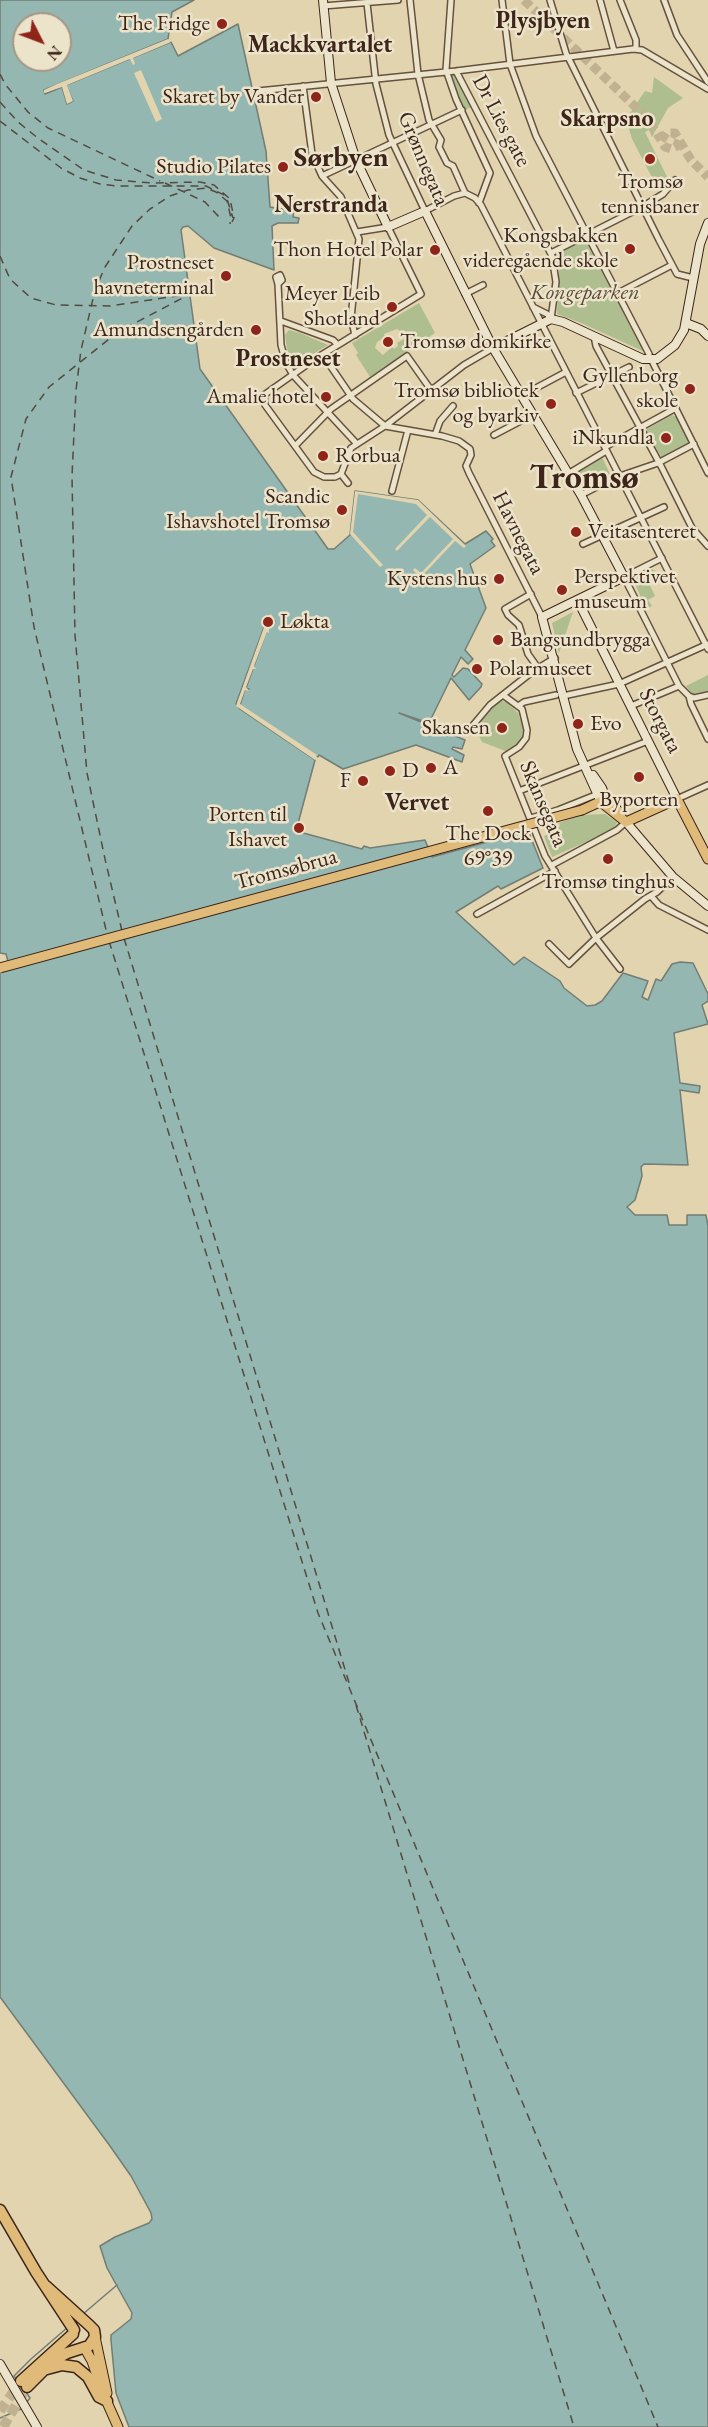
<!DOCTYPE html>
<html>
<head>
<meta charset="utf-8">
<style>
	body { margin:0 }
	#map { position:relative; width:708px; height:2427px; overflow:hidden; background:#e1d4af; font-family:"EB Garamond",serif }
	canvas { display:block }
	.north { position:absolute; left:12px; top:12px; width:60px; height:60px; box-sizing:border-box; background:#ece3cb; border:2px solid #a69784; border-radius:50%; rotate:132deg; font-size:16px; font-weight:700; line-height:24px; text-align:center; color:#3d251a }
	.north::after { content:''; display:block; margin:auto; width:21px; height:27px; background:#8f2418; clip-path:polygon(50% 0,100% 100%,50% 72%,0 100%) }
</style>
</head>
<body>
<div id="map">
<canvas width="708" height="2427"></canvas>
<div class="north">N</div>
</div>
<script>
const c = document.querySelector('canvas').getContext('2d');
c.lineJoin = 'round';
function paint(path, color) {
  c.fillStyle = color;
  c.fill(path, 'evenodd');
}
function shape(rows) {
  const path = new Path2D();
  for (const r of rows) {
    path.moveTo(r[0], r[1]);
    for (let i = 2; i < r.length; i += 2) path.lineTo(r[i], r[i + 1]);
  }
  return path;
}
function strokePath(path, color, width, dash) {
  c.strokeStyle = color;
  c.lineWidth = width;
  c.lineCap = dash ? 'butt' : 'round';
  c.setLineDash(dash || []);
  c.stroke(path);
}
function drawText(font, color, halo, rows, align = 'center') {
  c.font = font + ' "EB Garamond",serif';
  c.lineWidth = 5;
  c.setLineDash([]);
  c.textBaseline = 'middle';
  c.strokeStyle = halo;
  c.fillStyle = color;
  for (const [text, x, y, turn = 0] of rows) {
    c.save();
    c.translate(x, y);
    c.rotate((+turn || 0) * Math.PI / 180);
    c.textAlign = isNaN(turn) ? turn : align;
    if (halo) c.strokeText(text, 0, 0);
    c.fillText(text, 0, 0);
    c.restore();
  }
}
paint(shape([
	[451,73,456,76,457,81,461,83,472,107,464,110,454,90],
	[654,77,683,98,668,108,652,137,649,130,645,132,668,179,656,185,632,139,626,119,645,91,652,93],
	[586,237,645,352,579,322,557,314,559,271,554,254],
	[419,303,435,333,370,377,356,355,358,353,352,343],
	[397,329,400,331,404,330,406,333,403,336,404,339,397,343,398,346,394,349,392,347,383,355,375,348,377,342,385,337,384,334],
	[289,330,300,333,328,345,294,366,287,349,285,335],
	[672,415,678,418,691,443,662,458,647,432,647,429],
	[602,457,611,476,584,488,575,472],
	[652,569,659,573,647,579,655,596,648,600,652,606,646,609,633,579],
	[573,612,559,653,552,623],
	[708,675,708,691,692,694,686,686],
	[499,700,507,702,518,713,523,728,522,740,508,752,482,742,476,730,476,724,482,714],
	[605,814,617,822,613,830,552,857,544,836,553,832,552,829,560,826,559,823,581,815]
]), '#aebe8f');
const water = shape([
	[0,0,194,0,172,12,168,39,44,90,45,94,62,87,67,104,73,101,66,85,171,42,178,56,238,24,266,151,270,207,294,211,293,217,299,218,298,223,278,223,272,226,274,270,214,248,188,226,183,227,181,230,200,369,328,549,334,549,350,535,355,491,418,500,465,544,486,531,493,539,491,541,495,546,470,564,486,608,465,650,473,659,468,664,461,657,452,675,454,677,463,668,468,669,482,684,481,687,469,700,451,678,429,723,399,713,465,740,462,749,453,747,452,749,464,755,462,762,416,745,343,769,319,755,318,757,240,705,245,689,249,689,246,688,268,627,275,621,268,616,236,704,240,709,315,760,296,831,362,849,364,846,370,848,425,840,432,857,502,838,500,829,527,828,543,868,501,889,498,886,456,912,514,965,524,957,560,981,564,988,587,1006,595,1005,602,1001,623,973,648,981,642,997,648,1000,656,979,661,981,672,964,680,962,693,963,708,994,708,1001,702,1005,708,1024,674,1033,680,1083,700,1086,699,1093,680,1090,688,1165,644,1164,641,1167,642,1176,635,1200,627,1207,635,1215,667,1215,669,1225,687,1225,687,1215,706,1215,708,1226,708,2427,129,2427,116,2393,111,2340,111,2335,131,2319,132,2313,107,2268,100,2246,115,2237,149,2223,152,2219,151,2213,131,2176,110,2146,0,1997,0,967,9,965,6,954,0,953,0,0],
	[24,24,60,24,60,60,24,60,24,24]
]);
paint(water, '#95b7b1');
strokePath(water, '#727d75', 1.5);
paint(shape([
	[168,39,171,42,133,58,135,64,133,65,130,59,67,85,73,101,67,104,62,87,44,93,44,90,57,84],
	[141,70,162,119,156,122,134,73],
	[355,491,418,500,466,546,464,548,455,541,423,575,428,581,426,583,413,570,415,568,421,573,453,539,430,517,397,551,395,549,427,515,416,504,358,494,353,532,383,565,380,567,350,534],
	[271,614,275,621,273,627,269,627,269,633,267,632,254,666,256,669,253,669,246,687,249,691,245,690,240,704,317,755,315,760,236,706,268,616]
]), '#e1d4af');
strokePath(shape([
	[83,2314,117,2285],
	[16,2379,14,2376,31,2359,68,2327],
	[26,2403,30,2398,26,2392],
	[0,2418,21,2409]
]), '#727d75', 1.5);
strokePath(shape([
	[0,74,5,84,28,112,48,128,160,181],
	[0,102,18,122,39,139,84,170,116,180,152,183,200,182,214,185,230,199,234,218,232,222],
	[0,121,61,168,80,178,100,184,116,186,206,186,226,196,233,218],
	[165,183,205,202,220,218],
	[0,256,10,279,31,298,56,305,110,306,190,294,118,332,49,387,26,419,11,477,34,627,107,934],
	[122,931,105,859,87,773,75,635,72,476,76,390,81,350,95,290,105,267,132,226,150,209,170,196,188,190,206,188,216,192,227,201,231,218,230,224],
	[124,938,350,1686],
	[109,941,318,1613,658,2427],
	[356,1705,574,2427]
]), '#534a40', 1.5, [8, 6]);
strokePath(shape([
	[524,0,648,119,661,140],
	[679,140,677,146,671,149,665,147,661,141,666,133,675,133,691,160,708,177]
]), '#c0b191', 9, [9, 4.5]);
strokePath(shape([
	[0,2411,21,2381],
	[3,2427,27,2387]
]), '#c0b191', 10, [10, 5]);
const street = shape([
	[410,0,418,74,429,120,441,140,439,147,447,163,453,166,465,193],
	[451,0,446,70,456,99,490,173,479,203],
	[502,0,510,64,536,136,649,354],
	[550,0,566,53,659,240,677,274,693,278],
	[600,0,614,51],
	[620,0,636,40,636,49],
	[664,0,677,35,708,82],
	[367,3,376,84,389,135,425,211,454,196,465,193],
	[323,6,398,0],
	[456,71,552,256,556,282,551,319],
	[303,86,312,154,322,176,341,197,359,239,351,318,355,335],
	[258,91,456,71,633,49,642,50,708,89],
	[322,176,462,110],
	[465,193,475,198,481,205,708,649],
	[357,232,388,227,421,294,315,359,264,395,265,405,314,472,324,477,335,477,341,474,351,448,385,426,464,365,493,348],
	[551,253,642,207,663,194,675,180],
	[278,284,282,280,280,275,276,277,278,284,281,345,286,363,293,375,357,444],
	[618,293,672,265],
	[465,294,483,285],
	[533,307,547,314,551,319],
	[281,321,333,340,338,345],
	[594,336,596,346,661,466,692,528,708,546],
	[323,355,353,399,385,426,442,436,459,441,470,449,471,455,466,466,469,473,542,617],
	[652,361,708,473],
	[576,393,629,367],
	[521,396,566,372],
	[435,435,440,421,453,406],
	[494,435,532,415],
	[295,446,331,409,407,356,431,390],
	[605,447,676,408],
	[341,474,348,483],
	[568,474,606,451],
	[392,491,408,430],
	[581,495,614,478,658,463,694,444],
	[583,544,664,507],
	[662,558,624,577,679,686,689,696],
	[531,594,505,609,508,615,519,625,528,654,538,668],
	[503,695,522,709,527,730,526,738,519,747,505,756,545,856,596,938,620,969],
	[563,696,619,684,708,644],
	[689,696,691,704,708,739],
	[689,696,694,698,708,695],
	[518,706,524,702,556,695],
	[631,706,679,686],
	[474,724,490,705,532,672,555,658],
	[519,791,648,741],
	[677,799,708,785],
	[531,818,558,810,598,794],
	[552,865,617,830,626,822],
	[651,896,659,905,708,930],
	[477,914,555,871],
	[549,944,569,964,596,938,645,899,657,892,673,877]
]);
const secondary = shape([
	[323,0,331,83,356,160,388,227,425,211,493,348,581,495,624,577,542,617,577,749,601,802],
	[686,323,701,329,708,336],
	[493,348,551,319,563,322,643,359,657,359,675,345,684,330,700,244,708,223],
	[578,601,677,799],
	[593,775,602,788,606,799],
	[626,822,673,877,708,906],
	[0,2364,37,2427]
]);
const primary = shape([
	[601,802,626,822,677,799,708,859],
	[582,810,606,799,621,814],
	[95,2337,107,2393],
	[84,2347,92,2361,102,2391,118,2427]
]);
const highway = shape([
	[0,2210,36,2272,74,2330],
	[47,2369,62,2365,76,2367,88,2377,99,2397,107,2401],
	[21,2381,73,2334],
	[27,2387,54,2360,67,2353,89,2346,95,2337,94,2330,89,2325,46,2286]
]);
strokePath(street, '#66513f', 8);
strokePath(secondary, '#3d251a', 10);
strokePath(primary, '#3d251a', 11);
strokePath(highway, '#3d251a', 13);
strokePath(street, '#ece3cb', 5);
strokePath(secondary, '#ece3cb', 8);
strokePath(primary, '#e0ba78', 9);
strokePath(highway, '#e0ba78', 10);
const primaryBridge = shape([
	[0,968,582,810]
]);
strokePath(primaryBridge, '#3d251a', 11, []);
strokePath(primaryBridge, '#e0ba78', 9);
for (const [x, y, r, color] of [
	[222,24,6,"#8f2418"],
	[316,97,6,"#8f2418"],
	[650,159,6,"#8f2418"],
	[283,167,6,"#8f2418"],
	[630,249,6,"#8f2418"],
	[435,250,6,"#8f2418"],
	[226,276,6,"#8f2418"],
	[392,307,6,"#8f2418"],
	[256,330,6,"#8f2418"],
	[388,342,6,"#8f2418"],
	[690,389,6,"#8f2418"],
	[326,397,6,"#8f2418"],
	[551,404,6,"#8f2418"],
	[666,438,6,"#8f2418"],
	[323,456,6,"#8f2418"],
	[342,510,6,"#8f2418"],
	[576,532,6,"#8f2418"],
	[499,579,6,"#8f2418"],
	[562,590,6,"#8f2418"],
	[268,622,6,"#8f2418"],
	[498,640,6,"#8f2418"],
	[477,669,6,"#8f2418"],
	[578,724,6,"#8f2418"],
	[502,728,6,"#8f2418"],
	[431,768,6,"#8f2418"],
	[390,771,6,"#8f2418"],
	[639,777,6,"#8f2418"],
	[363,781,6,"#8f2418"],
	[488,811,6,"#8f2418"],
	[299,828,6,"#8f2418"],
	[608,859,6,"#8f2418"]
]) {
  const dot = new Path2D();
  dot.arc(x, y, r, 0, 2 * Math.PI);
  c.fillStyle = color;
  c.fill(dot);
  strokePath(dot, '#ece3cb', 2);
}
drawText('22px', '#3d251a', '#ece3cb', [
	["The Fridge",210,24],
	["Skaret by Vander",304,97],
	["Studio Pilates",271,167],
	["Tromsø",650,182,"center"],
	["tennisbaner",650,207,"center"],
	["Kongsbakken",618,236],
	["videregående skole",618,261],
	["Thon Hotel Polar",423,250],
	["Prostneset",214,263],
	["havneterminal",214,288],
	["Meyer Leib",380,294],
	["Shotland",380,319],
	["Amundsengården",244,330],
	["Tromsø domkirke",400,342,"left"],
	["Gyllenborg",678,376],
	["skole",678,401],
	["Tromsø bibliotek",539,391],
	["og byarkiv",539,416],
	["Amalie hotel",314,397],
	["iNkundla",654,438],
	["Rorbua",335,456,"left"],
	["Scandic",330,497],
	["Ishavshotel Tromsø",330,522],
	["Veitasenteret",588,532,"left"],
	["Perspektivet",574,577,"left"],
	["museum",574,602,"left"],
	["Kystens hus",487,579],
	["Løkta",280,622,"left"],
	["Bangsundbrygga",510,640,"left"],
	["Polarmuseet",489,669,"left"],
	["Evo",590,724,"left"],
	["Skansen",490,728],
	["A",443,768,"left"],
	["D",402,771,"left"],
	["F",351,781],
	["Byporten",639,800,"center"],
	["Porten til",287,815],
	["Ishavet",287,840],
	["The Dock",488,834,"center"],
	["69°39",488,859,"center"],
	["Tromsø tinghus",608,882,"center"]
], 'right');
drawText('22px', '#3d251a', '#ece3cb', [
	["Dr Lies gate",501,121,62],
	["Grønnegata",423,159,67],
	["Havnegata",518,533,63],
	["Storgata",660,721,63],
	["Skansegata",543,804,67],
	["Tromsøbrua",286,870,-15]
]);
drawText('italic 22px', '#594b37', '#ece3cb', [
	["Kongeparken",585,293]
]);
drawText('bold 24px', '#3d251a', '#ece3cb', [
	["Plysjbyen",543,21],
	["Mackkvartalet",320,45],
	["Skarpsno",607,119],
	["Nerstranda",331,205],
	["Prostneset",288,359],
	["Vervet",417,803]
]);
drawText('bold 28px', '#3d251a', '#ece3cb', [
	["Sørbyen",341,158]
]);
drawText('bold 34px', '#3d251a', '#ece3cb', [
	["Tromsø",584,479]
]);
</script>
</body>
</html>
